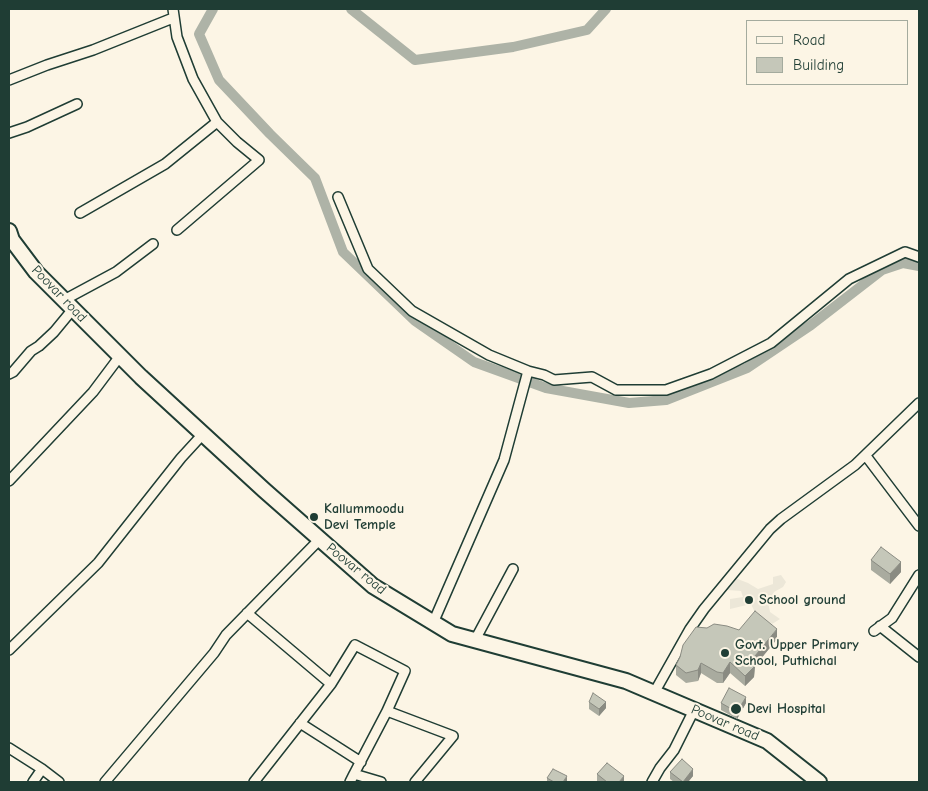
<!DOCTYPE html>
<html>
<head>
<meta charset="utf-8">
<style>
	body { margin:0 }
	#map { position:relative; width:928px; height:791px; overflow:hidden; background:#fcf5e5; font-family:"Comic Neue",sans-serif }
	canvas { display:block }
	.frame { position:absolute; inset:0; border:10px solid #1f3d34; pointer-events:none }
	.legend { position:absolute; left:746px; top:20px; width:162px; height:65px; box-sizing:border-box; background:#fcf5e5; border:1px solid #a4ab9e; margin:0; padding:6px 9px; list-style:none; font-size:15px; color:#1f3d34 }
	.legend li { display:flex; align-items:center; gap:10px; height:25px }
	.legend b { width:25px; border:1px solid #a4ab9e }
</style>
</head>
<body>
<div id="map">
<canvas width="928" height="791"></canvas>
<div class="frame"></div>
<ul class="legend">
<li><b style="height:6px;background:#fcf5e5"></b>Road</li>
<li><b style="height:14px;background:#c5c7b9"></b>Building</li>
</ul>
</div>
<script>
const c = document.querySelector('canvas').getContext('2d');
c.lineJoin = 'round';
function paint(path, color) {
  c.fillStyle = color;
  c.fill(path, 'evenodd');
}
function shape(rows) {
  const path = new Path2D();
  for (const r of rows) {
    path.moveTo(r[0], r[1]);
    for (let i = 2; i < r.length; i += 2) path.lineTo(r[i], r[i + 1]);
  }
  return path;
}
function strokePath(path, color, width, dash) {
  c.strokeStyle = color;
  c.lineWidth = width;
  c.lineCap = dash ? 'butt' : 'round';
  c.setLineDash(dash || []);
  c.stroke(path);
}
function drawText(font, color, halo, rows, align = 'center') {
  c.font = font + ' "Comic Neue",sans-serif';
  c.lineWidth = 4;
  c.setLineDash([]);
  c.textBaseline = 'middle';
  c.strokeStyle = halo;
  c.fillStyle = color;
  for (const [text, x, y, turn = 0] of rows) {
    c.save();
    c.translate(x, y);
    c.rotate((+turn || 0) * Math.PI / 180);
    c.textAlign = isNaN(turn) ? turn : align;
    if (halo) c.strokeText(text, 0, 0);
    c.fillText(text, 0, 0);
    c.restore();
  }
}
paint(shape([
	[781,575,786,582,783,587,774,592,768,602,770,612,780,619,772,624,757,617,751,604,730,609,730,599,743,597,741,591,727,590,735,578,748,583,758,589,773,584,773,577]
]), '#ece7d8');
strokePath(shape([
	[213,9,199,34,219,80,270,134,315,178,343,252,415,321,474,362,546,388,629,403,666,400,747,368,811,325,882,270,903,263,919,266],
	[351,9,415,60,513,47,587,30,606,9]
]), '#aeb3a7', 10);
const minor = shape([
	[173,9,177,37,193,79,217,122,237,142,259,160,177,230],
	[9,80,47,65,93,50,173,18],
	[9,133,27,127,77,104],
	[338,197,368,269,412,311,489,355,528,371,544,375,554,380,592,377,616,390,666,390,711,374,771,343,849,279,905,252,919,257],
	[80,213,165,164,217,122],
	[64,300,116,272,153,244],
	[9,374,13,372,31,351,39,346,54,332,73,309],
	[866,456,919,526],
	[9,481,93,392,120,356],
	[247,613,331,684],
	[433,623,504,460,528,371],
	[880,626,919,657],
	[874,631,892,618,919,575],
	[475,640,513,569],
	[9,650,98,563,181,458,203,434],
	[654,693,690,629,704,609,770,529,781,519,855,465,919,403],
	[300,723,361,762],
	[9,748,42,769,59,782],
	[354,774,387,711],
	[33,782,42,769],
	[105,782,214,653,226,635,320,539],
	[254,782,331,684,355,645,405,671,387,711,453,736,415,782],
	[350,782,354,774,381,782],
	[652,782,660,768,674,750,694,710]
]);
const primary = shape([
	[9,231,12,240,36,272,141,377,264,490,373,586,452,634,626,681,767,741,819,782]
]);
strokePath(minor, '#1f3d34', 12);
strokePath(primary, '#1f3d34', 18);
strokePath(minor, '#fcf5e5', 9);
strokePath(primary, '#fcf5e5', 14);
paint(shape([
	[871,560,901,572,890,584,871,570],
	[739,630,777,639,755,666,754,677,745,686,730,673,723,683,717,683,701,673,698,681,686,683,676,675,676,665],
	[589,702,606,708,599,716,589,709],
	[721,703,746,703,737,719,721,710],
	[670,772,693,776,688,782,674,782,670,779],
	[597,774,624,782,598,782,597,781],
	[547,778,567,782,547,782]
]), '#a9ab9f');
paint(shape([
	[901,562,901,572,890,584,890,574],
	[777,629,777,639,755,666,754,677,745,686,745,676,755,656],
	[730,662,730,673,723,683,723,673],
	[701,663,701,673,698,681,698,670],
	[746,697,746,703,737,719,737,712],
	[606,702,606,708,599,716,599,709],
	[693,769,693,776,688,782,683,782],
	[567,776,567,782,563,782],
	[624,776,624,782,619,782]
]), '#8a8b82');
const building = shape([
	[881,547,901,562,890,574,871,560,881,547],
	[755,611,777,629,755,656,754,667,745,676,730,662,723,673,717,672,701,663,698,670,686,673,676,665,680,657,683,645,696,627,707,628,714,624,727,626,739,630,755,611],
	[729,688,746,697,737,712,721,703,729,688],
	[593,693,606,702,599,709,589,702,593,693],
	[682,759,693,769,683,782,670,772,682,759],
	[607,763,624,776,619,782,607,782,597,774,607,763],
	[553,769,567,776,563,782,554,782,547,778,553,769]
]);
paint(building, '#c5c7b9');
strokePath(building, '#8a8b82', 1);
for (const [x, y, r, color] of [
	[314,517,5,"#1f3d34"],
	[749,600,5,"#1f3d34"],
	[725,653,5,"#1f3d34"],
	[736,709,6,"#1f3d34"]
]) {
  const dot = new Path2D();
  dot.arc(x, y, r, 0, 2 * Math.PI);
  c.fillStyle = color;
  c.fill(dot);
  strokePath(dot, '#fcf5e5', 2);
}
drawText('14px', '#1f3d34', '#fcf5e5', [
	["Poovar road",59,294,46],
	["Poovar road",356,569,39],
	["Poovar road",725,723,23]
]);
drawText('bold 14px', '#1f3d34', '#fcf5e5', [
	["Kallummoodu",324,509],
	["Devi Temple",324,525],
	["School ground",759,600],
	["Govt. Upper Primary",735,645],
	["School, Puthichal",735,661],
	["Devi Hospital",747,709]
], 'left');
</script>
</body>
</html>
